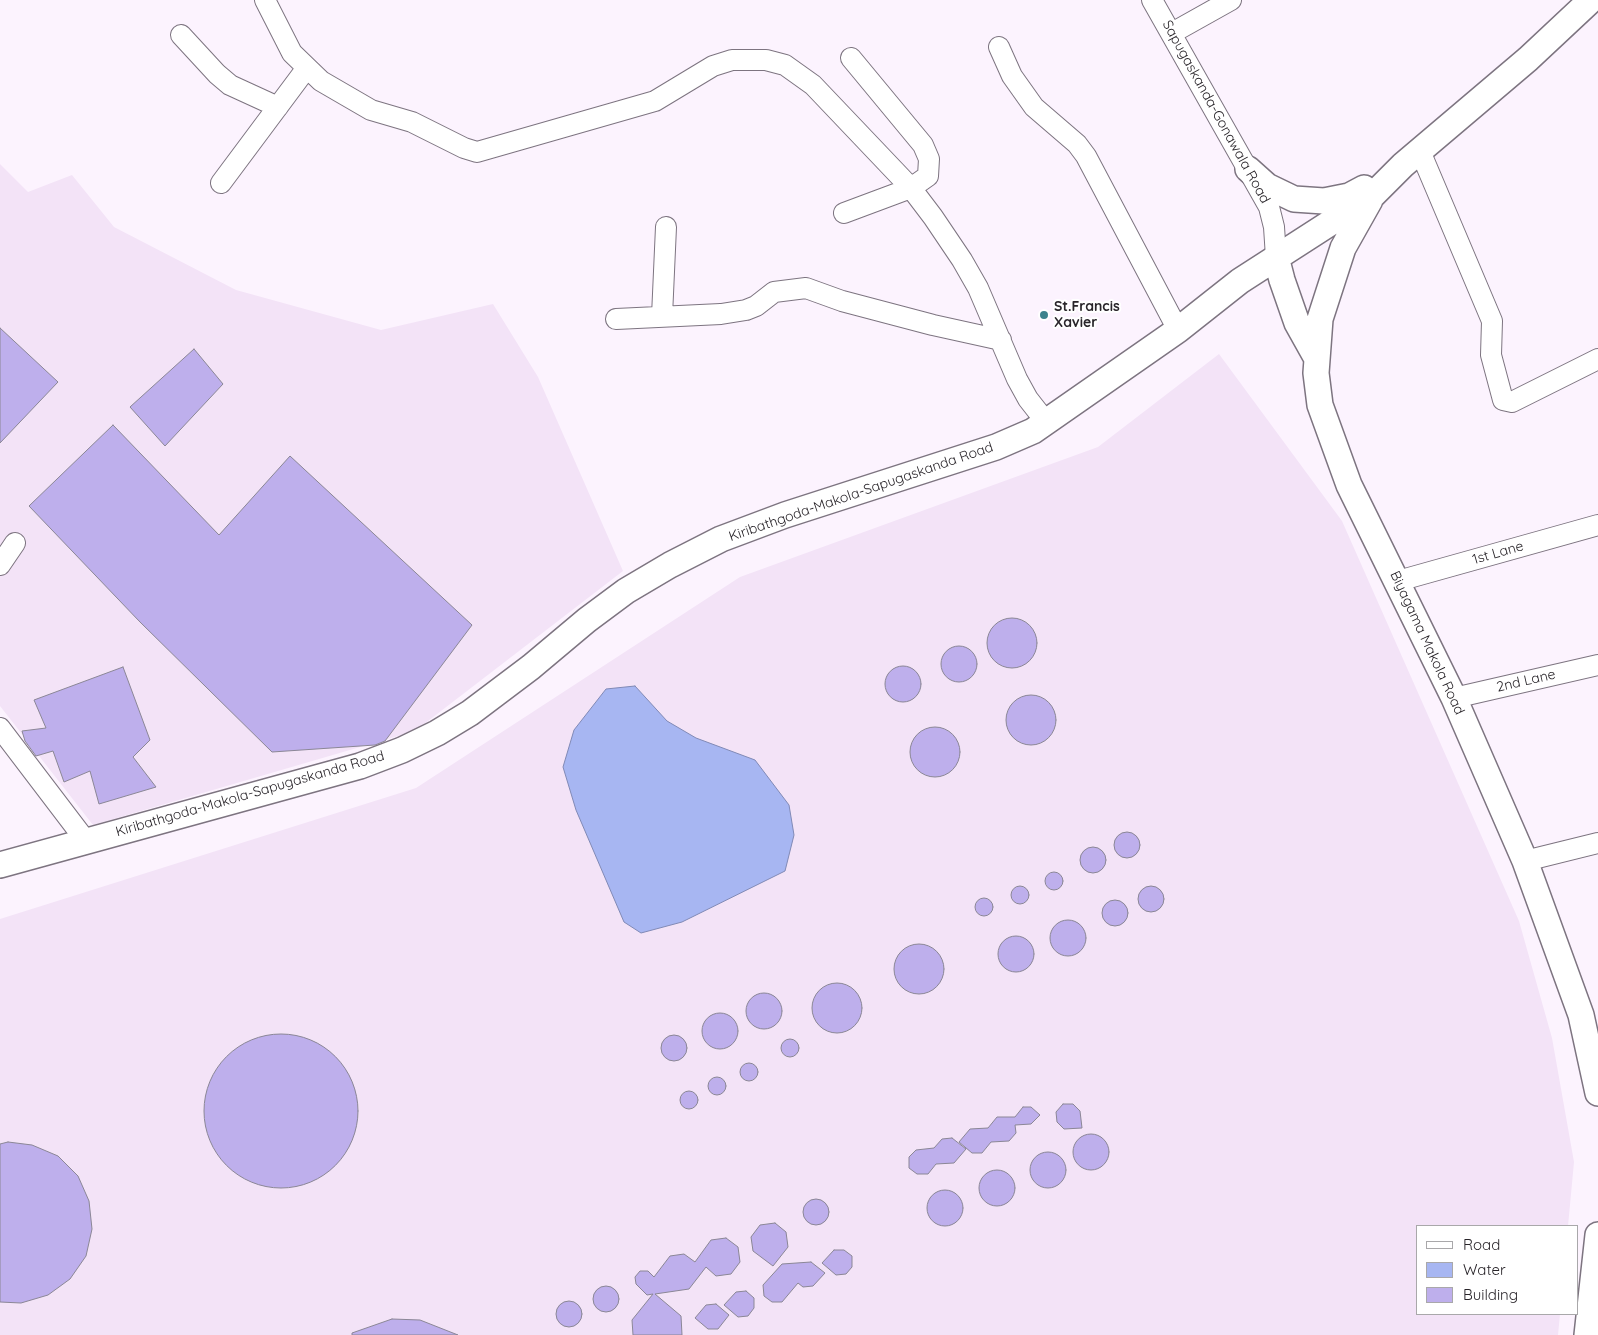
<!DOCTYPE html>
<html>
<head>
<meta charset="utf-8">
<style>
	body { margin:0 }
	#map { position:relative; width:1598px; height:1335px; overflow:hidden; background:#fcf3fe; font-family:Quicksand,sans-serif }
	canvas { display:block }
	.legend { position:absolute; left:1416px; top:1225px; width:162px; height:90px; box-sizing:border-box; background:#fff; border:1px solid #a9a8aa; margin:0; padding:6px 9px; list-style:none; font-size:15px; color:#29252a }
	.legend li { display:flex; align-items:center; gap:10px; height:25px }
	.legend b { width:25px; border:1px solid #a9a8aa }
</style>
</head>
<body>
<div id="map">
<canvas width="1598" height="1335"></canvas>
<ul class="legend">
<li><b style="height:6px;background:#fff"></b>Road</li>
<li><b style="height:14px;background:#a7b6f2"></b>Water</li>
<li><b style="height:14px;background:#beafec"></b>Building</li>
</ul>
</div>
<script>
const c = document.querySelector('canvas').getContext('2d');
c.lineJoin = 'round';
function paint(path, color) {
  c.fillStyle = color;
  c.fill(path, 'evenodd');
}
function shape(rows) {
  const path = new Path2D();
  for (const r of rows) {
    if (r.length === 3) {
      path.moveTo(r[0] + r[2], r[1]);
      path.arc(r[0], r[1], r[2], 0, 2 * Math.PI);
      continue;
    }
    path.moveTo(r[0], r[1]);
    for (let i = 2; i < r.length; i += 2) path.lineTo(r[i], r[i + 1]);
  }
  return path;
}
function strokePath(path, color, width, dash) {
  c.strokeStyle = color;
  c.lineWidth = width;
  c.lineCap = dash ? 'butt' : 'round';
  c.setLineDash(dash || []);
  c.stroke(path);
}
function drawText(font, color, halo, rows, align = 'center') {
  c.font = font + ' Quicksand,sans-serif';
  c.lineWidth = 4;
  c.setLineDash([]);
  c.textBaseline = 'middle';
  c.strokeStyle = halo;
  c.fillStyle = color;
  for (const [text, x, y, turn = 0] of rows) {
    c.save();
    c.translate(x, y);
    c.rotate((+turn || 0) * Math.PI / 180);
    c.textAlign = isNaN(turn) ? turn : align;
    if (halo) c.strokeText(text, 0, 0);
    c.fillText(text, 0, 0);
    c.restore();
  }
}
paint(shape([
	[0,164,28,192,72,175,114,227,236,290,381,330,493,304,538,377,623,571,415,731,93,825,0,706],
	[1219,354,1342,521,1519,921,1552,1038,1574,1162,1568,1226,1417,1226,1417,1314,1560,1314,1558,1335,0,1335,0,919,416,788,740,577,1098,447]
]), '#f3e3f7');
const water = shape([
	[635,686,667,721,696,738,755,760,789,805,794,835,785,871,682,922,641,933,624,922,576,810,563,767,574,730,606,689,635,686]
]);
paint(water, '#a7b6f2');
strokePath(water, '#818ab6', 1);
const building = shape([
	[0,328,58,382,0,443,0,328],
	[194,349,223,384,165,446,130,407,194,349],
	[113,425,219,535,290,456,472,625,385,741,375,745,272,752,140,622,29,506,113,425],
	[1012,643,25],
	[959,664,18],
	[903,684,18],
	[123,667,150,740,133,757,156,787,99,804,90,771,64,782,53,751,36,756,25,741,22,731,46,728,34,700,123,667],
	[1031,720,25],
	[935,752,25],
	[1127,845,13],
	[1093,860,13],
	[1054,881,9],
	[1020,895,9],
	[1151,899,13],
	[984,907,9],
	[1115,913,13],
	[1068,938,18],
	[1016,954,18],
	[919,969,25],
	[837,1008,25],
	[764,1011,18],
	[720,1031,18],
	[281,1111,77],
	[674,1048,13],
	[790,1048,9],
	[749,1072,9],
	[717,1086,9],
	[689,1100,9],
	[1063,1104,1073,1104,1080,1111,1082,1128,1064,1129,1057,1122,1056,1112,1063,1104],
	[1023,1107,1031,1107,1040,1115,1031,1124,1015,1125,1016,1133,1009,1141,991,1142,982,1153,972,1153,959,1142,970,1129,988,1128,997,1117,1015,1117,1023,1107],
	[1091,1152,18],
	[952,1138,966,1149,954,1163,936,1164,928,1174,917,1174,909,1168,909,1157,916,1150,934,1148,942,1139,952,1138],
	[8,1142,32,1145,58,1156,78,1176,89,1201,92,1229,86,1256,70,1279,48,1295,21,1303,0,1302,0,1144,8,1142],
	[1048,1170,18],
	[997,1188,18],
	[945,1208,18],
	[816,1212,13],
	[775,1223,786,1232,788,1247,773,1266,753,1251,751,1237,760,1225,775,1223],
	[726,1238,738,1247,740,1262,731,1274,716,1276,706,1267,689,1289,655,1294,681,1316,682,1335,633,1335,632,1320,653,1294,647,1295,636,1284,635,1277,640,1271,648,1271,654,1277,670,1256,684,1254,695,1262,711,1240,726,1238],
	[834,1250,844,1250,852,1256,852,1267,846,1274,836,1275,822,1263,834,1250],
	[811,1262,825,1273,813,1286,803,1287,798,1283,782,1302,772,1302,764,1296,763,1285,782,1264,811,1262],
	[606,1299,13],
	[746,1291,754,1298,754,1308,748,1316,738,1317,724,1305,736,1292,746,1291],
	[569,1314,13],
	[716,1304,729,1315,718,1329,708,1329,695,1318,706,1305,716,1304],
	[392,1319,420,1320,458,1335,352,1335,352,1333,392,1319]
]);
paint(building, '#beafec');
strokePath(building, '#8b8796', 1);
const minor = shape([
	[265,0,292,53,321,81,371,110,412,122,464,148,477,152,655,101,713,66,732,60,766,60,785,65,813,85,911,188,933,217,962,260,978,288,1017,379,1028,399,1046,422],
	[1152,0,1269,207,1274,227,1276,257],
	[1172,33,1231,0],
	[181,35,217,74,230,85,278,107],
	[999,47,1012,76,1034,107,1077,144,1086,156,1178,330],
	[1420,151,1492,321,1491,355,1503,400,1512,402,1598,359],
	[221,183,306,69],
	[844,213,911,188,928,176,929,159,923,145,851,58],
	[662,316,666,227],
	[616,319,721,314,746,310,756,306,774,292,806,288,842,301,933,325,1001,340],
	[0,565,15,543],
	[1398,581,1598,525],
	[1454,698,1598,665],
	[0,728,86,841],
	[1525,861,1598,843]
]);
const major = shape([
	[1248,169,1267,186,1294,199,1324,201,1349,196,1364,188],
	[1370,200,1343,248,1320,319,1316,373,1320,405,1349,485,1454,698,1525,861,1581,1015,1598,1093],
	[1276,257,1282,280,1297,323,1316,357],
	[0,865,360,766,402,750,437,733,470,713,531,667,587,620,626,591,670,565,721,539,785,515,996,447,1033,431,1178,330,1240,281,1372,196,1403,165,1528,59,1591,0],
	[1587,1335,1598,1235]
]);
strokePath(minor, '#7d7480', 22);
strokePath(major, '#7d7480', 28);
strokePath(minor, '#fff', 20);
strokePath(major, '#fff', 25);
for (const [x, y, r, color] of [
	[1044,315,5,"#3c838c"]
]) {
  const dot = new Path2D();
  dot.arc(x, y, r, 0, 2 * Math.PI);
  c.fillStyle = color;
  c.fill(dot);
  strokePath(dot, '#fff', 2);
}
drawText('14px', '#29252a', '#fff', [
	["Sapugaskanda-Gonawala Road",1216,112,61],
	["Kiribathgoda-Makola-Sapugaskanda Road",861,492,-19],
	["1st Lane",1498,553,-16],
	["Biyagama Makola Road",1427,643,65],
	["2nd Lane",1526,681,-13],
	["Kiribathgoda-Makola-Sapugaskanda Road",250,794,-16]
]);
drawText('bold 14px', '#29252a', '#fff', [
	["St.Francis",1054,307],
	["Xavier",1054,323]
], 'left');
</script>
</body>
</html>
